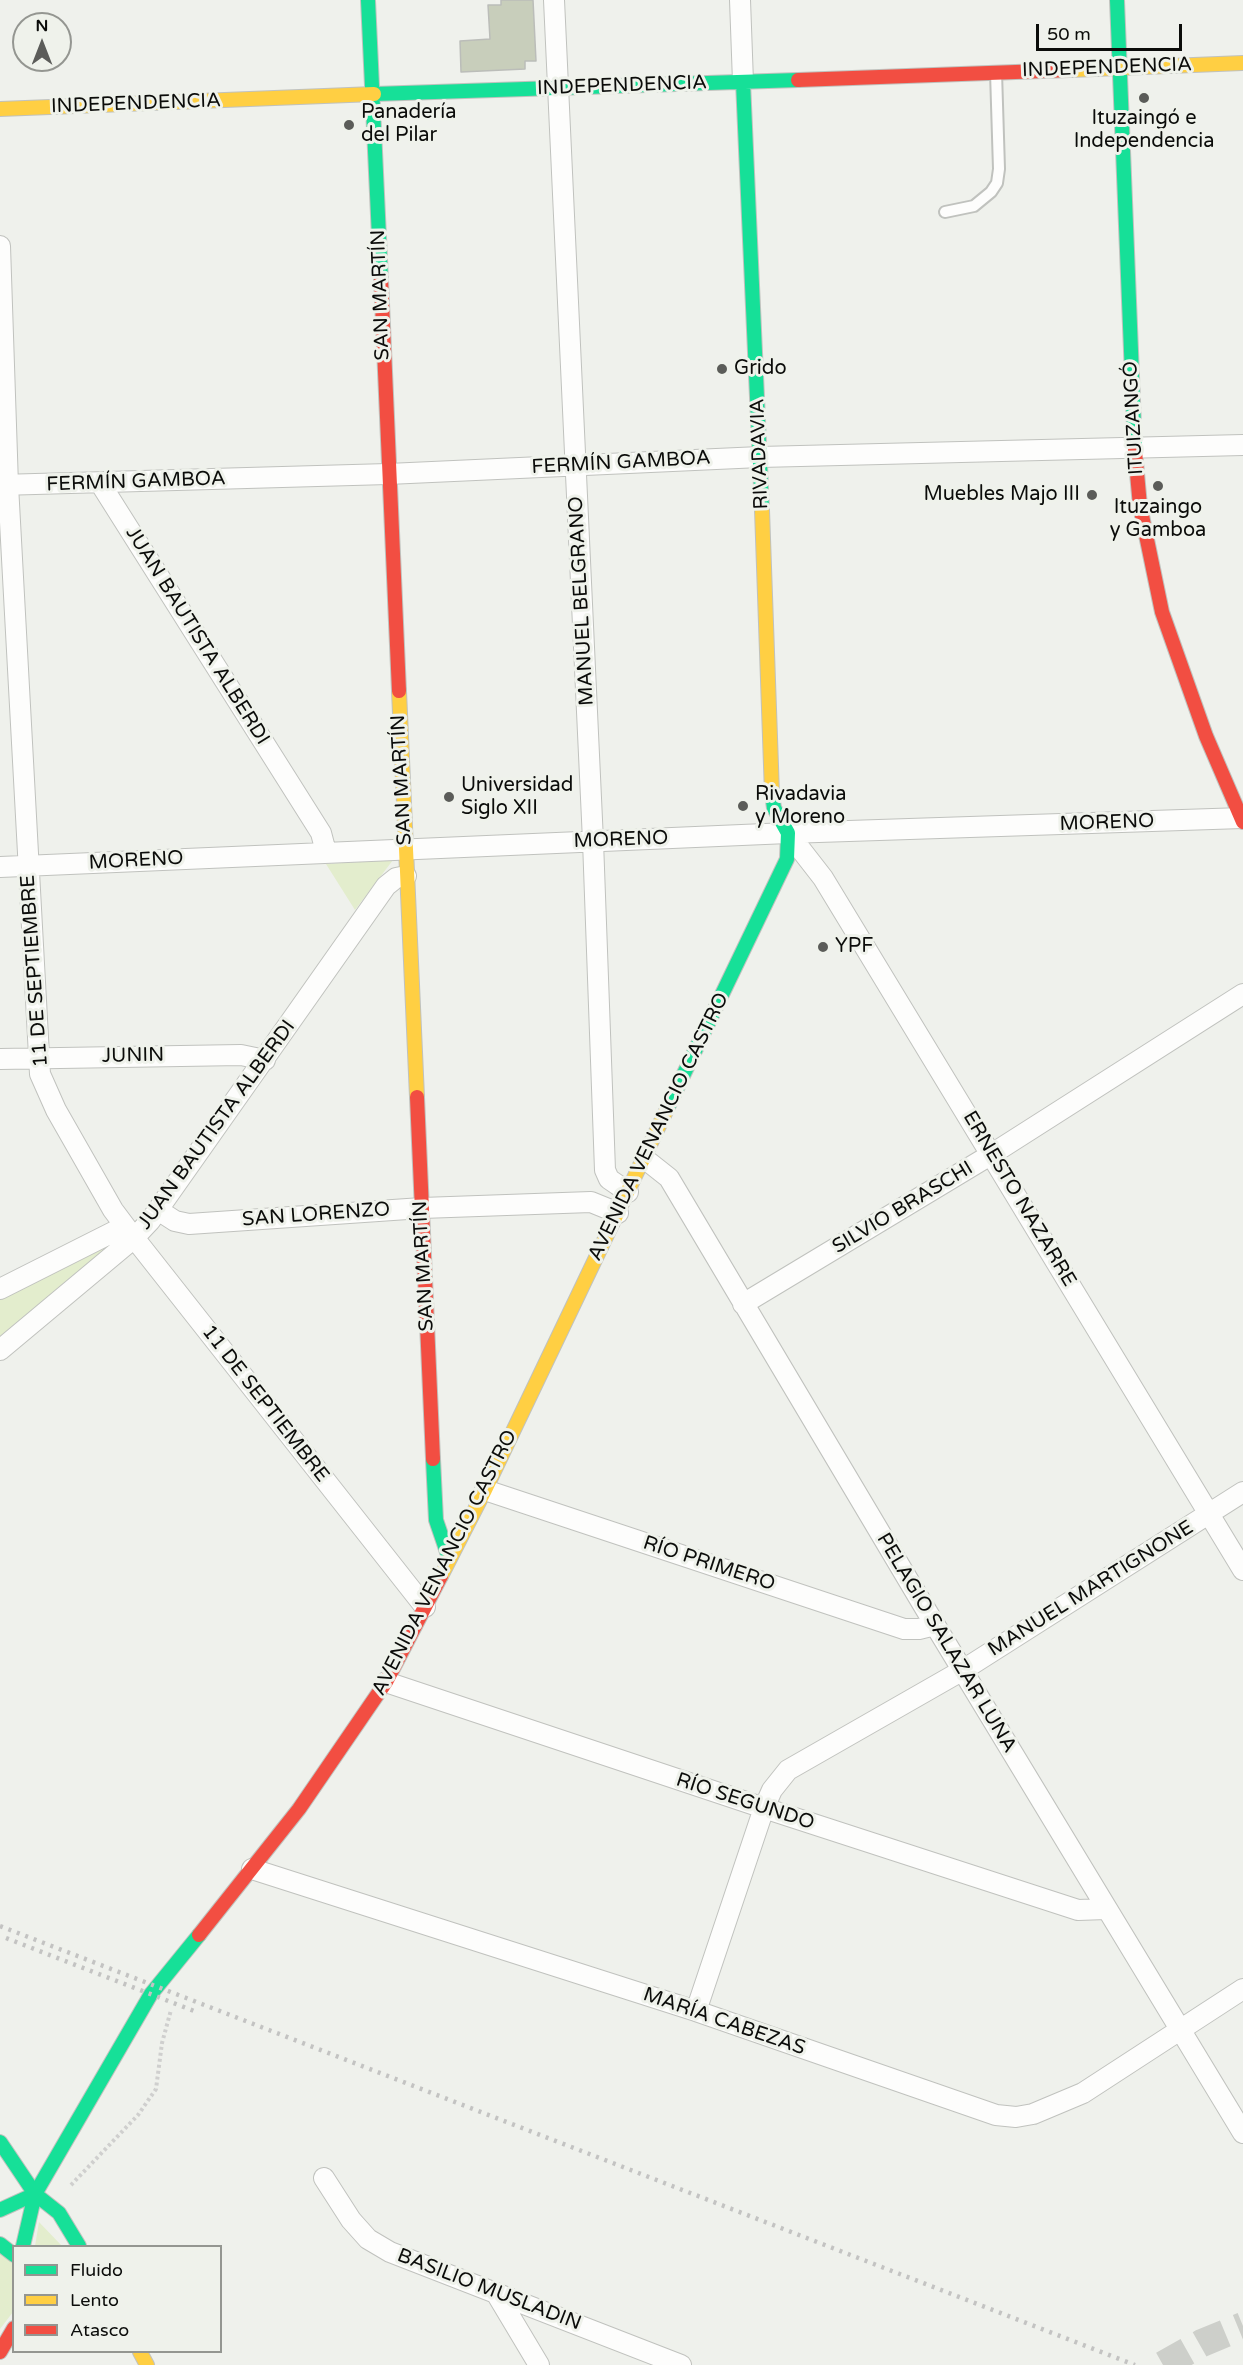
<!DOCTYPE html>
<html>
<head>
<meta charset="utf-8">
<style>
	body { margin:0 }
	#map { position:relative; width:1243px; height:2365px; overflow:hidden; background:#eff1ec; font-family:"Varela Round",sans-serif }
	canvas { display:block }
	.legend { position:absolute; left:12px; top:2245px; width:210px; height:108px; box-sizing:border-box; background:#eff2eb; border:2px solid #949691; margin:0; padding:8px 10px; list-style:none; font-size:18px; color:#0b0c0a }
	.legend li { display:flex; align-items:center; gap:12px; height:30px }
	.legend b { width:30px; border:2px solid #949691 }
	.north { position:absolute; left:12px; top:12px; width:60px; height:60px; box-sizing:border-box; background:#eff2eb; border:2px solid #949691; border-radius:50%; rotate:0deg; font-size:16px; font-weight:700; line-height:24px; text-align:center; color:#0b0c0a }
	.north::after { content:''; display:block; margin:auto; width:21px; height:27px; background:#5b5c59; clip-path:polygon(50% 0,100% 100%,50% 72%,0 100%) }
	.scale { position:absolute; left:1036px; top:24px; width:146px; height:27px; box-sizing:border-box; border:3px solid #0b0c0a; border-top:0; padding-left:8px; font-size:18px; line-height:21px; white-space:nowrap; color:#0b0c0a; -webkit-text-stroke:4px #eff2eb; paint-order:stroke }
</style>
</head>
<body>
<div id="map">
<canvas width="1243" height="2365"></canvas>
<ul class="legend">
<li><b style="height:8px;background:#16e098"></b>Fluido</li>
<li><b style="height:8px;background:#ffcf43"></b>Lento</li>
<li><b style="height:8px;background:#f24e42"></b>Atasco</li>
</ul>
<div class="north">N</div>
<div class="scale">50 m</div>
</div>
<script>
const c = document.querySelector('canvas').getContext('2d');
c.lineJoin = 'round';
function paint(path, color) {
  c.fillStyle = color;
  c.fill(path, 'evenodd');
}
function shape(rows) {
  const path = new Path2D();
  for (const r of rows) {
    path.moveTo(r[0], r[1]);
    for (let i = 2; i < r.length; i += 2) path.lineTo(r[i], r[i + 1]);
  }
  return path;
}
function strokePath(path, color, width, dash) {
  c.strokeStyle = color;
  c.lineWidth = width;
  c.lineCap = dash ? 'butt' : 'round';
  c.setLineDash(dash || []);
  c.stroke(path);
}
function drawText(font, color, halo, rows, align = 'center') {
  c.font = font + ' "Varela Round",sans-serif';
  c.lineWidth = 6;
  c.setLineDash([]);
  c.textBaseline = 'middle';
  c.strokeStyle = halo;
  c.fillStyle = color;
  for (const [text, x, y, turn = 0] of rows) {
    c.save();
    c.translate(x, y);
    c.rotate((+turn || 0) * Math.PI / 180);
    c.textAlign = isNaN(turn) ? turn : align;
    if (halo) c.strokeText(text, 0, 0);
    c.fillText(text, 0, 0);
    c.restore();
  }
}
paint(shape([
	[393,860,355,910,326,864],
	[96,1248,103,1248,103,1253,0,1339,0,1299],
	[39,2222,62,2246,35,2246],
	[0,2252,14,2261,13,2312,0,2329]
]), '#e3edcd');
const building = shape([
	[501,0,533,0,536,61,525,61,525,69,461,72,460,41,490,39,488,5,501,5,501,0]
]);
paint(building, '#c8cebb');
strokePath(building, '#bbbdb9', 1.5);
strokePath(shape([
	[1163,2365,1202,2343,1243,2326]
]), '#cdcfca', 28, [28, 14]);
const lane = shape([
	[945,212,974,206,991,192,997,183,999,169,996,72]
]);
const street = shape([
	[554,0,593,841,605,1170,609,1179,628,1192],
	[740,0,743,82],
	[0,246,8,485,40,1074,56,1110,113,1210,128,1230,425,1607],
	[100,483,321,833,326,852],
	[0,485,388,474,760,457,1243,445],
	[788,833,823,878,1243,1570],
	[0,867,788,833,1243,818],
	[0,1059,241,1055,265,1060],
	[645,1159,669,1178,935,1625,1243,2133],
	[158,1210,175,1221,189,1224,422,1208,591,1202,618,1213],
	[0,1289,125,1226],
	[743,1304,992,1154,1243,994],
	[0,1350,134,1238,150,1221,386,886,396,878,406,876],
	[485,1490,904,1629,919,1629,935,1625],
	[386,1682,764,1808,1078,1910,1106,1909],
	[252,1869,696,2011,996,2115,1016,2117,1033,2114,1083,2093,1243,1989],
	[696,2011,764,1808,772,1790,788,1770,963,1670,1243,1492],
	[324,2178,351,2220,368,2239,390,2252,681,2365],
	[496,2293,539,2365]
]);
const fast = shape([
	[368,0,381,280],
	[1117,0,1135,451],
	[743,82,762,510],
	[374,94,798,80],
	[667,1109,787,859,788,833,774,808,772,794],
	[433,1459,436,1520,449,1558],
	[0,2142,35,2194],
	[0,2210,35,2194,59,2213,79,2246],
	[0,2244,14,2255],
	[23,2246,35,2194,151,1994,199,1935]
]);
const slow = shape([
	[1070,70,1243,63],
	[0,109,374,94],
	[762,510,772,794],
	[399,691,417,1097],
	[441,1576,485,1490,667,1109],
	[140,2352,147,2365]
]);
const jam = shape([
	[798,80,1070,70],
	[381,280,399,691],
	[1135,451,1140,506,1162,612,1206,736,1243,822],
	[417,1097,433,1459],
	[199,1935,299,1809,386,1682,441,1576],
	[0,2352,14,2328]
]);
strokePath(lane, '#c0c2be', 14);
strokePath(street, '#c0c2be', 22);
strokePath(fast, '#c0c2be', 16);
strokePath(slow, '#c0c2be', 16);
strokePath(jam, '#c0c2be', 16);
strokePath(shape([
	[71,2185,138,2115,156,2089,162,2043,171,2010]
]), '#cfcfce', 4, [3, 3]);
strokePath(lane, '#fdfdfc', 10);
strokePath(street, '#fdfdfc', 20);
strokePath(fast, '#16e098', 14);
strokePath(slow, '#ffcf43', 14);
strokePath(jam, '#f24e42', 14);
strokePath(shape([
	[0,1926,1135,2365],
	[6,1938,194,2011]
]), '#c3c3c2', 4.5, [3, 6]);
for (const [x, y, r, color] of [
	[1144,98,6,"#5b5c59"],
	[349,125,6,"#5b5c59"],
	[722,369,6,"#5b5c59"],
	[1158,486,6,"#5b5c59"],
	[1092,495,6,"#5b5c59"],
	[449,797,6,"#5b5c59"],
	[743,806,6,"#5b5c59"],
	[823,947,6,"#5b5c59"]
]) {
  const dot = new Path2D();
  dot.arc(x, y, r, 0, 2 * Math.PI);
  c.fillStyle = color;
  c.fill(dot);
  strokePath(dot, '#eff2eb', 2);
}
drawText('20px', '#0b0c0a', '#eff2eb', [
	["INDEPENDENCIA",1107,68,-2],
	["INDEPENDENCIA",622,86,-2],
	["INDEPENDENCIA",136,104,-2],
	["SAN MARTÍN",381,295,-92],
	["ITUIZANGÓ",1134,418,-93],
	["RIVADAVIA",760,454,-92],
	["FERMÍN GAMBOA",621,463,-3],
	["FERMÍN GAMBOA",136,482,-2],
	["MANUEL BELGRANO",582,601,-93],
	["JUAN BAUTISTA ALBERDI",197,636,58],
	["SAN MARTÍN",402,780,-93],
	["MORENO",1107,823,-2],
	["MORENO",621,840,-2],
	["MORENO",136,861,-3],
	["11 DE SEPTIEMBRE",35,971,-94],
	["JUNIN",133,1056,-1],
	["JUAN BAUTISTA ALBERDI",217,1125,-54],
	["AVENIDA VENANCIO CASTRO",659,1127,-64],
	["ERNESTO NAZARRE",1019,1199,59],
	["SILVIO BRASCHI",903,1208,-31],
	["SAN LORENZO",316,1215,-4],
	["SAN MARTÍN",424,1266,-93],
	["11 DE SEPTIEMBRE",265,1404,52],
	["AVENIDA VENANCIO CASTRO",445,1563,-63],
	["RÍO PRIMERO",709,1564,18],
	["MANUEL MARTIGNONE",1091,1589,-32],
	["PELAGIO SALAZAR LUNA",946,1643,59],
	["RÍO SEGUNDO",745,1802,18],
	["MARÍA CABEZAS",724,2022,19],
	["BASILIO MUSLADIN",489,2290,21]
]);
drawText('20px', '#0b0c0a', '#eff2eb', [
	["Panadería",361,113],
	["del Pilar",361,136],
	["Ituzaingó e",1144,119,"center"],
	["Independencia",1144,142,"center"],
	["Grido",734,369],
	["Muebles Majo III",1080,495,"right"],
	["Ituzaingo",1158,508,"center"],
	["y Gamboa",1158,531,"center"],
	["Universidad",461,786],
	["Siglo XII",461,809],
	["Rivadavia",755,795],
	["y Moreno",755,818],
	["YPF",835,947]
], 'left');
</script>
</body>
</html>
